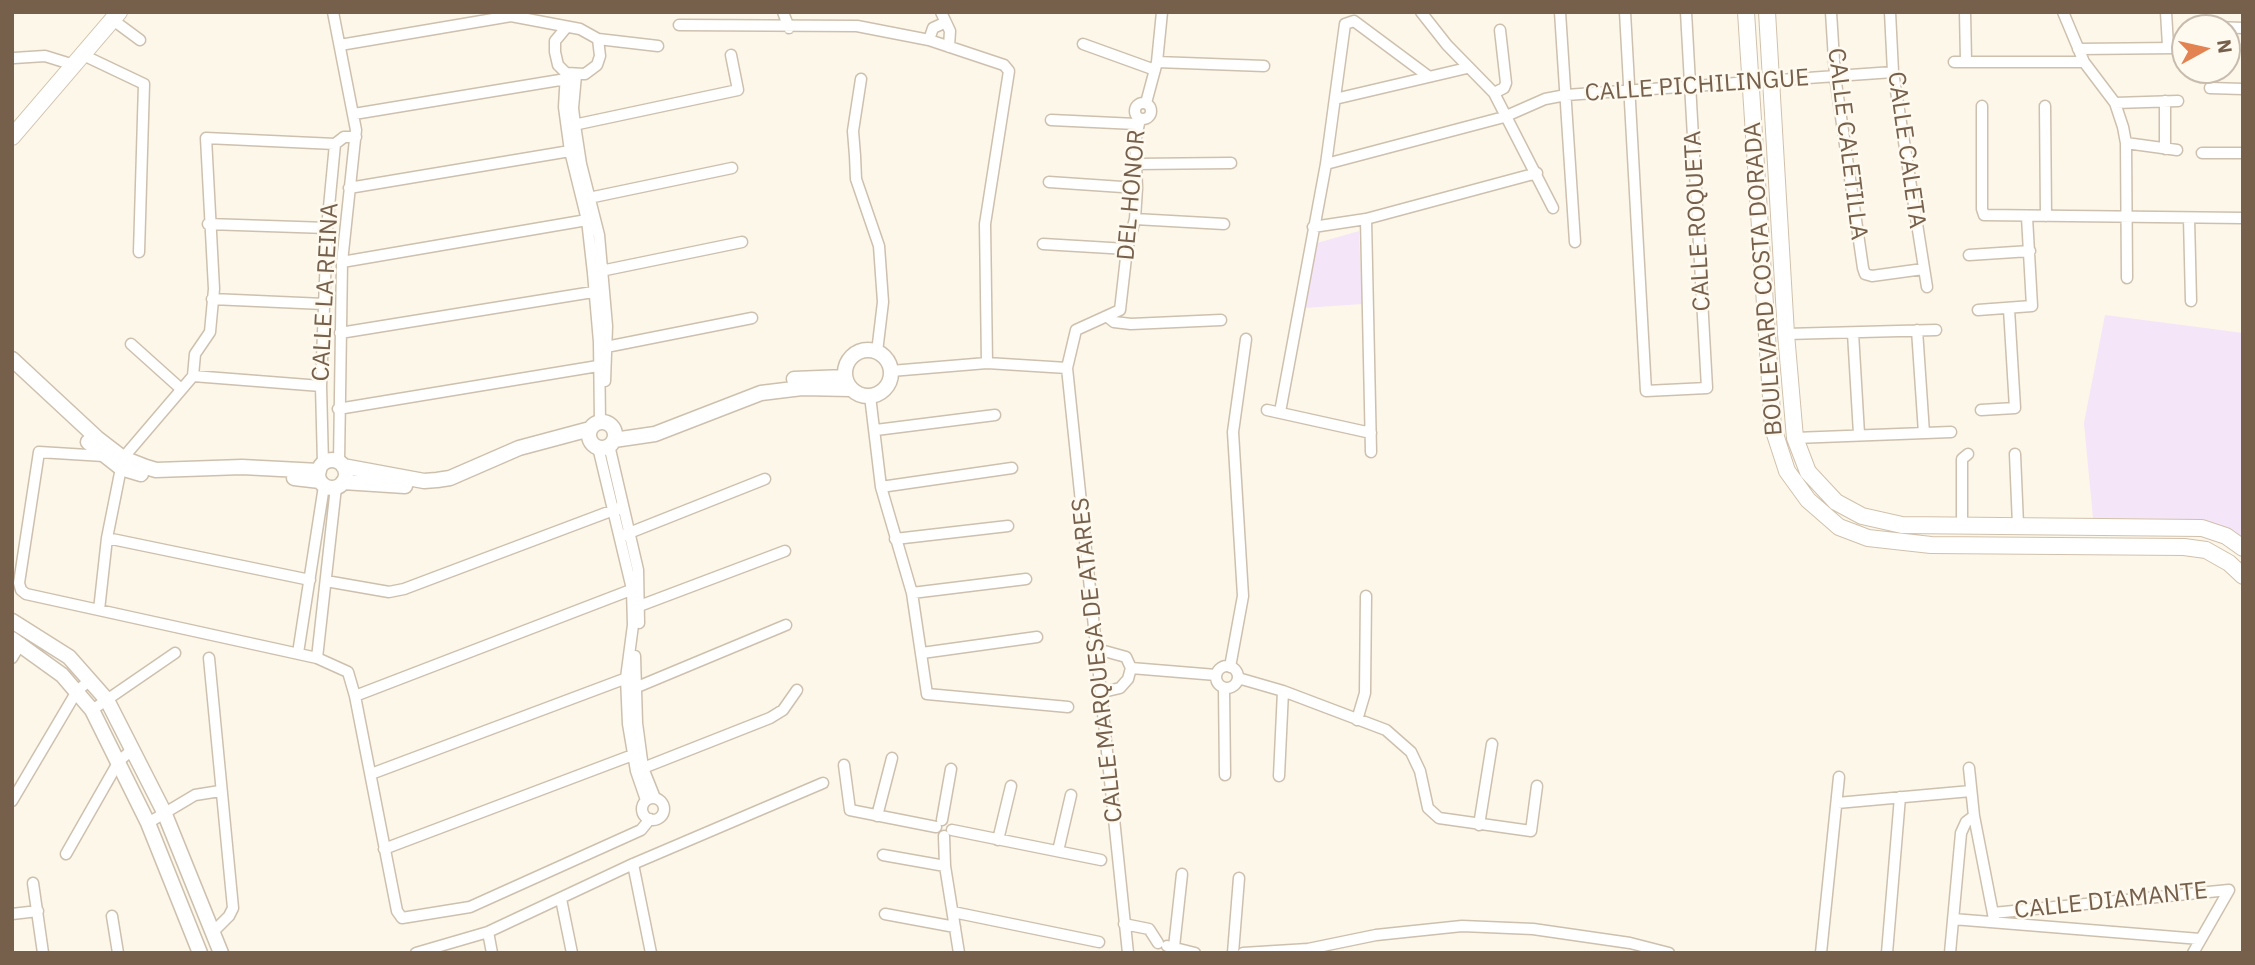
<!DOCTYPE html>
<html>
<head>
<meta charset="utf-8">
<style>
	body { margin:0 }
	#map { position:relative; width:2255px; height:965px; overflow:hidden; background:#fcf7e9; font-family:"IBM Plex Sans",sans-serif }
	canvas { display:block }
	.frame { position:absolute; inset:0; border:14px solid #76604c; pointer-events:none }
	.north { position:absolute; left:2171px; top:14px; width:70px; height:70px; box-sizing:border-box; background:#fffaef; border:2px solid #c8bcae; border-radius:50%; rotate:82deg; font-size:19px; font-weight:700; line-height:28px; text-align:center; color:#76604c }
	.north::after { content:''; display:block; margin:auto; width:24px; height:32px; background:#e38351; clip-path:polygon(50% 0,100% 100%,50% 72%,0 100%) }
</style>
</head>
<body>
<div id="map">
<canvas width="2255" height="965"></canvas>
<div class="frame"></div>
<div class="north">N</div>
</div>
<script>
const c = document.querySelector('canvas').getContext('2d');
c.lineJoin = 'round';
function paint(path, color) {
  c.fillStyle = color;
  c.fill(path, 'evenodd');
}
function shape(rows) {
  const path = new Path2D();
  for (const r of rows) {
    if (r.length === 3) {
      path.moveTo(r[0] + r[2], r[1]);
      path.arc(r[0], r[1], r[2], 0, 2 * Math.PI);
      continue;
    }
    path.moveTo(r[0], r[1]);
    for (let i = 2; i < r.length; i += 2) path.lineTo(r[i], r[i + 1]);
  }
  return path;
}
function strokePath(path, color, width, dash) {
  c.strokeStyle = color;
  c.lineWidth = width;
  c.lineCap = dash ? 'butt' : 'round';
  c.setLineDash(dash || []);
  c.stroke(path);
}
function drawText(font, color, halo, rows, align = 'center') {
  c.font = font + ' "IBM Plex Sans",sans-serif';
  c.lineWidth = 5;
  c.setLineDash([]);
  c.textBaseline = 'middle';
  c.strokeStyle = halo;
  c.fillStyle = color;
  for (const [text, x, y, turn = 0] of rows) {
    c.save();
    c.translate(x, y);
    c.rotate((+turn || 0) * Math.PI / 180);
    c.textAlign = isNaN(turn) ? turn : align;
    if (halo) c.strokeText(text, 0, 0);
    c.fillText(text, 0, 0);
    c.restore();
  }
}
paint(shape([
	[1359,231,1362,304,1304,308,1317,243],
	[2105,315,2243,333,2243,538,2215,524,2190,519,2093,518,2084,423]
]), '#f4e5f9');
const minor = shape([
	[333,12,356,130,342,262,339,462],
	[783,12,789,28],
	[941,12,950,31,949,47],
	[1421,12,1447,45,1494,93,1553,208],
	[1560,12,1575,242],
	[1625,12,1646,391,1707,388,1686,12],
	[1831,12,1835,76,1863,268,1865,274,1872,276,1923,269],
	[1890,12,1893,72,1927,287],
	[1965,12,1966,61],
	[2063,12,2084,62,2115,103,2123,127,2126,143,2127,278],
	[2166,12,2168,46],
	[113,20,140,40],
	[679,25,857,26,929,40,1004,65,1009,71,985,224,987,363],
	[2215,27,2243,28],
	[565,29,555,41,555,52,558,65,566,73,585,74,597,65,600,56,598,39],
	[929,40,933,28,944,23],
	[1083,44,1155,70],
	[340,45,511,16,580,29,598,39,658,46],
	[2078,49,2176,48],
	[83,55,144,84,139,252],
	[14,58,45,56,74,65],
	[1157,62,1264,66],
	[1954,62,2084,62],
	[566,73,564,107,570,151,587,220,593,273,599,342,600,422],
	[576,75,573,108,575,125,581,164,599,235,607,326,605,381],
	[861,79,853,131,855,156,856,179,879,246,883,302,877,352],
	[2210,88,2243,89],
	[1494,93,1504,88,1506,83,1500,30],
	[1335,99,1467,68],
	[2165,101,2165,149],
	[1143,111,8],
	[1146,103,1157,62,1162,12],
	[2115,103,2178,101],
	[1982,106,1982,209,1984,215,2243,218],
	[2045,106,2046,216],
	[354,114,566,79],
	[1051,120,1136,124],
	[569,126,738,90,731,55],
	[2126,143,2177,150],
	[2202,153,2243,153],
	[1135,164,1231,163],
	[1326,164,1504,117,1545,99,1566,95,1893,72],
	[1049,182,1137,188],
	[349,188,570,151],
	[584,199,732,168],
	[2189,218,2191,301],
	[1135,219,1224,224],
	[1366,219,1371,452],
	[208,224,327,228],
	[1313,227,1366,219,1537,173],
	[1043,244,1127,249],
	[1969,255,2030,251],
	[342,262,587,220],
	[596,272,742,242],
	[212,299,324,304],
	[1978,310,2032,306,2027,217],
	[1109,318,1114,322,1131,324,1221,320],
	[1917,330,1924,433],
	[340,333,599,291],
	[1853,333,1859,434],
	[1786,334,1936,330],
	[131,344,180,388],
	[601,348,752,318],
	[891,371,987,363,1067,368],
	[193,376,321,386],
	[870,396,881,487,912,593,927,694,1068,707],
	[338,409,598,366],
	[1267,410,1371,433],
	[1981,410,2015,408,2009,309],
	[1280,412,1326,164,1345,24,1354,21,1428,76],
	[876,430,995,415],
	[1795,438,1951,432],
	[609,445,638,570,639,623],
	[598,447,632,589,633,625,626,678,628,724,636,771,646,800],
	[2015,454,2018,525],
	[104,456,39,452,19,583,21,590,26,594,317,658,348,672,355,696,397,911,402,918,470,907,641,830,650,819],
	[323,464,321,386,327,228,335,144,344,137,356,137],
	[881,487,1012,468],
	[1962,526,1962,459,1968,454],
	[624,535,765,479],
	[107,538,310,580],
	[895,539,1008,526],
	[326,581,389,592,404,589,619,508],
	[912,593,1026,579],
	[634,608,785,551],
	[99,610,107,538,123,458,193,376,195,354,210,332,214,289,206,138,335,144],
	[1097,649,1126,657,1131,668,1128,679,1120,688,1103,692],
	[298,653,324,486],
	[922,653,1037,637],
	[635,656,637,723,643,768,655,798],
	[12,658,21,643],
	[209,658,233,908,229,916,212,933],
	[317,658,336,487],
	[1227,677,11],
	[1230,667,1243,596,1233,432,1246,339],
	[1131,668,1216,675],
	[1238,678,1283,691,1386,730,1411,752,1420,771,1428,808,1439,818,1531,831,1537,786],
	[1224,688,1225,775],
	[630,690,786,625],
	[355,696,636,588],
	[92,710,175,653],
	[1357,720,1365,693,1366,596],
	[844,765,850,810,936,827],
	[1969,768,1974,816,1994,919],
	[638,770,770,718,783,710,797,690],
	[371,774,632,676],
	[1279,776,1283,691],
	[653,809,11],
	[12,801,77,691,90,680],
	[1837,803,1971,791],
	[877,816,892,758],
	[942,820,951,769],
	[148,823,195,795,220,791],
	[1479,825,1492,744],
	[952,830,1101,860],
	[944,836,945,866,959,953],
	[998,840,1011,786],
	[384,849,638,753],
	[1058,851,1071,795],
	[66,854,119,761,133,749],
	[883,855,945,866],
	[633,864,651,953],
	[33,883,43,953],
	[561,899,572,953],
	[953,912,1099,942],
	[1993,913,2229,890],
	[12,914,38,911],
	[885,914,955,927],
	[112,916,118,953],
	[1953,919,2200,939],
	[1124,924,1149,929,1158,943],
	[488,932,492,953],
	[1167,946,1195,953],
	[1174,947,1182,874],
	[416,953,488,932,633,864,823,783],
	[1128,953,1067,368,1076,330,1120,310,1127,249,1135,219,1137,188,1135,142,1140,119],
	[1233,953,1239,878],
	[1243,953,1308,949,1376,935,1462,926,1533,929,1630,943,1669,953],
	[1821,953,1839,777],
	[1887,953,1900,797],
	[1950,953,1961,833,1966,822,1974,816],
	[2193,953,2229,890]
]);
const tertiary = shape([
	[868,373,23],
	[12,359,97,438,123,458,146,467,156,470,242,467,319,471],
	[794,379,845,377],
	[602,435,13],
	[614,440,655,434,761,393,802,388,851,389],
	[88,442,121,468,141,474],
	[332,474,14],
	[343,466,424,481,437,480,450,478,519,448,590,429],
	[294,478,320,481],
	[343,482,405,486],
	[12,621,69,657,107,700,164,812,221,953],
	[12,639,62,675,92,710,148,823,200,953]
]);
const secondary = shape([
	[1746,12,1773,428,1787,471,1808,500,1839,527,1868,538,1931,545,2184,547,2206,550,2229,563,2243,576],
	[1767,12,1786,334,1795,438,1808,472,1836,502,1862,516,1902,525,2202,528,2226,536,2243,548],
	[12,137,119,12]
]);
strokePath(minor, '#cec0ae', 13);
strokePath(tertiary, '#cec0ae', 17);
strokePath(secondary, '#d1c1ac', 18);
strokePath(minor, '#fff', 10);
strokePath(tertiary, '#fff', 14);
strokePath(secondary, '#fff', 16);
drawText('24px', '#76604c', '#fffaef', [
	["CALLE PICHILINGUE",1697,86,-4],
	["CALLE CALETILLA",1847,144,83],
	["CALLE CALETA",1906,150,82],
	["DEL HONOR",1132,195,-85],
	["CALLE ROQUETA",1698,221,-93],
	["BOULEVARD COSTA DORADA",1764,279,-94],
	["CALLE LA REINA",326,292,-87],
	["CALLE MARQUESA DE ATARES",1098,660,-96],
	["CALLE DIAMANTE",2111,901,-6]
]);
</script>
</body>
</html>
